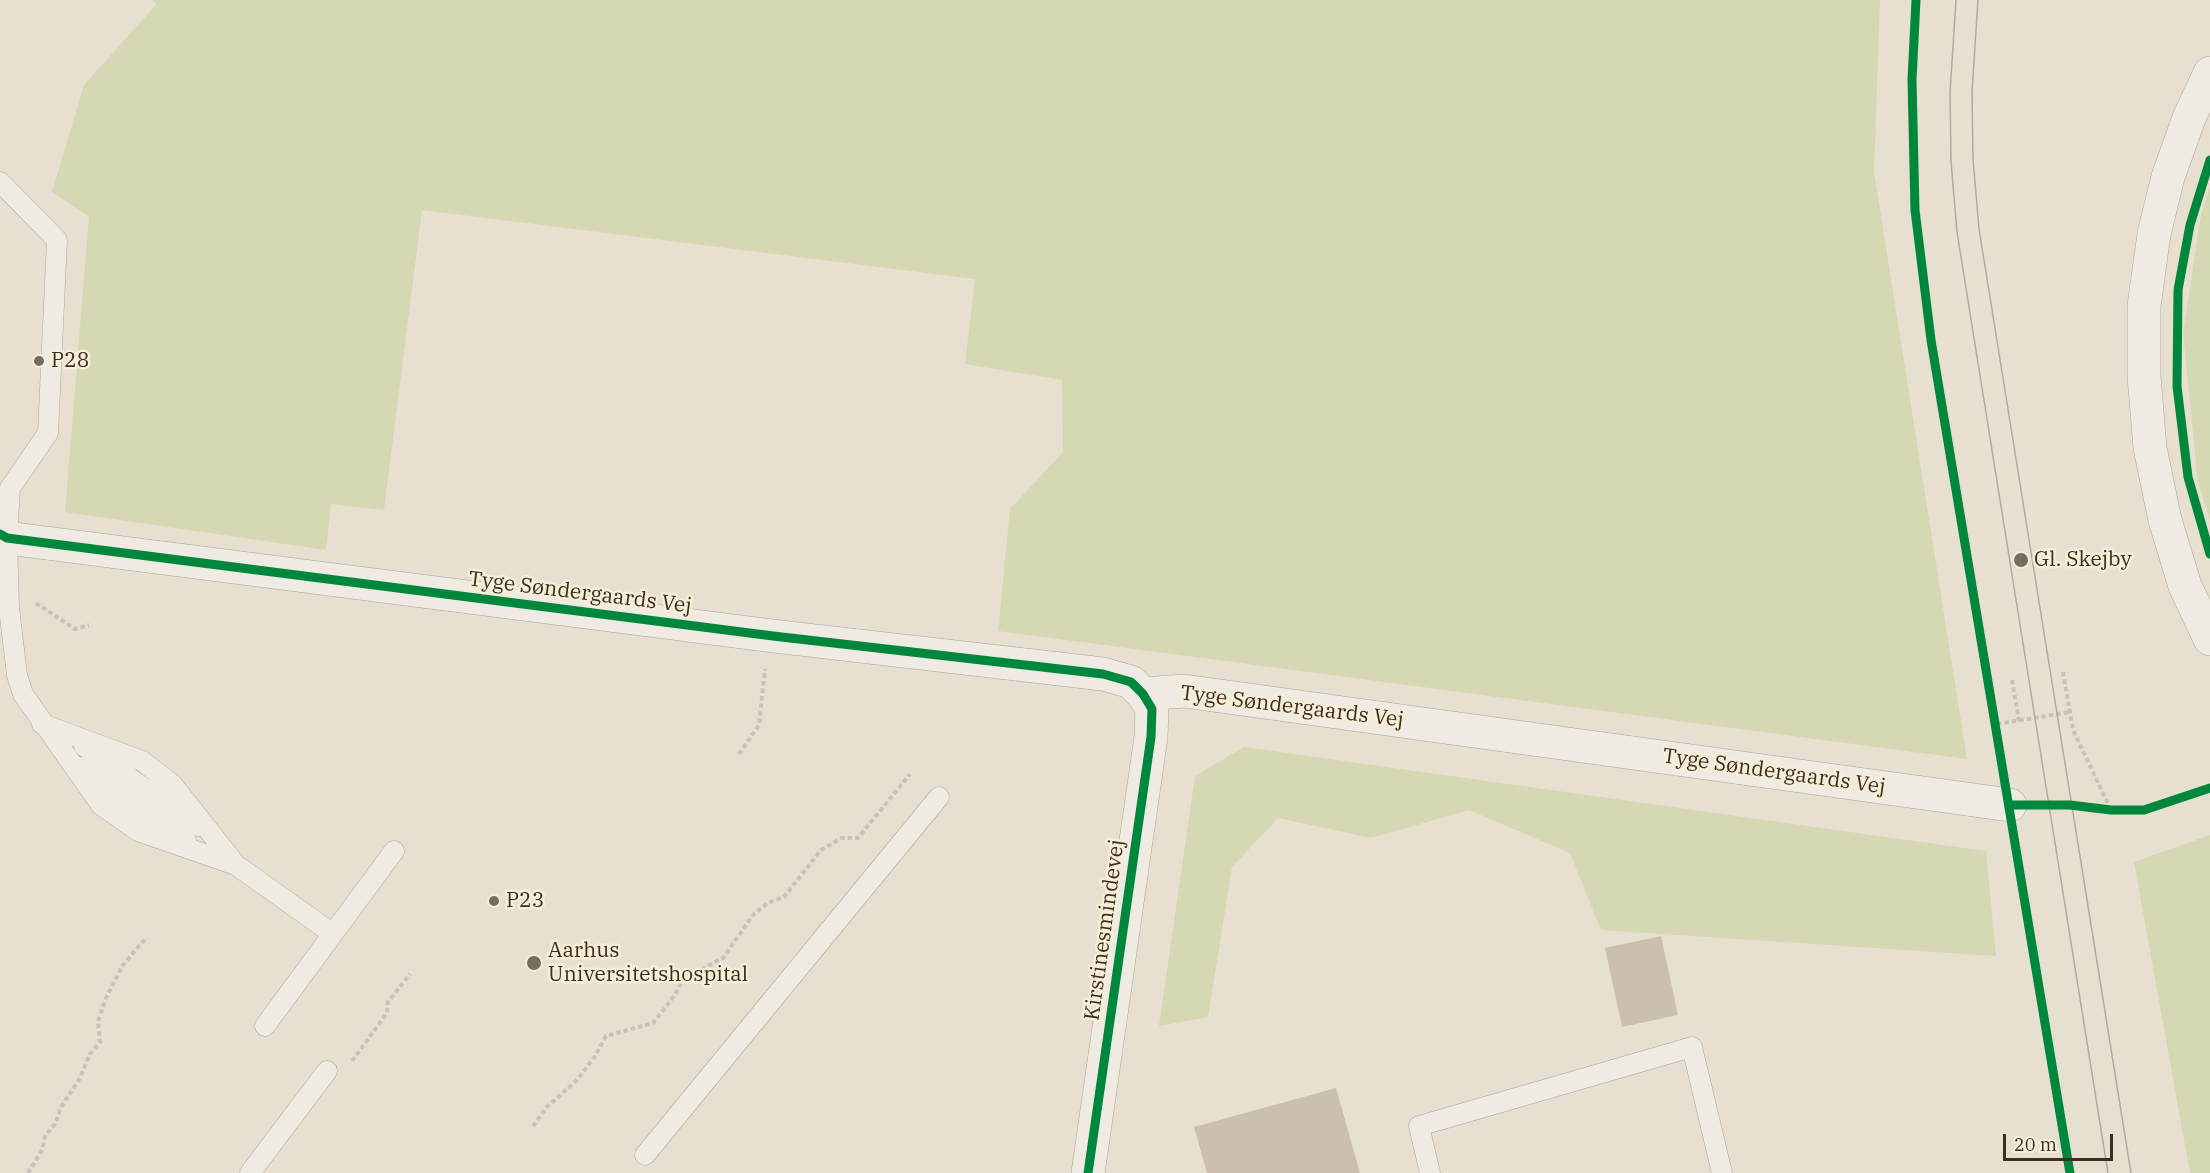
<!DOCTYPE html>
<html>
<head>
<meta charset="utf-8">
<style>
	body { margin:0 }
	#map { position:relative; width:2210px; height:1173px; overflow:hidden; background:#e7e0d1; font-family:"IBM Plex Serif",serif }
	canvas { display:block }
	.scale { position:absolute; left:2003px; top:1134px; width:110px; height:27px; box-sizing:border-box; border:3px solid #3d2e20; border-top:0; padding-left:8px; font-size:18px; line-height:21px; white-space:nowrap; color:#3d2e20; -webkit-text-stroke:4px #f7eed8; paint-order:stroke }
</style>
</head>
<body>
<div id="map">
<canvas width="2210" height="1173"></canvas>
<div class="scale">20 m</div>
</div>
<script>
const c = document.querySelector('canvas').getContext('2d');
c.lineJoin = 'round';
function paint(path, color) {
  c.fillStyle = color;
  c.fill(path, 'evenodd');
}
function shape(rows) {
  const path = new Path2D();
  for (const r of rows) {
    path.moveTo(r[0], r[1]);
    for (let i = 2; i < r.length; i += 2) path.lineTo(r[i], r[i + 1]);
  }
  return path;
}
function strokePath(path, color, width, dash) {
  c.strokeStyle = color;
  c.lineWidth = width;
  c.lineCap = dash ? 'butt' : 'round';
  c.setLineDash(dash || []);
  c.stroke(path);
}
function drawText(font, color, halo, rows, align = 'center') {
  c.font = font + ' "IBM Plex Serif",serif';
  c.lineWidth = 5;
  c.setLineDash([]);
  c.textBaseline = 'middle';
  c.strokeStyle = halo;
  c.fillStyle = color;
  for (const [text, x, y, turn = 0] of rows) {
    c.save();
    c.translate(x, y);
    c.rotate((+turn || 0) * Math.PI / 180);
    c.textAlign = isNaN(turn) ? turn : align;
    if (halo) c.strokeText(text, 0, 0);
    c.fillText(text, 0, 0);
    c.restore();
  }
}
paint(shape([
	[153,0,1880,0,1874,172,1967,759,998,631,1010,509,1063,452,1062,380,965,364,975,279,422,210,384,510,331,504,326,550,65,512,89,216,52,192,84,85,156,5],
	[2210,187,2210,521,2198,482,2183,334,2201,215],
	[1244,747,1986,851,1996,956,1601,930,1570,853,1469,810,1371,838,1278,818,1232,867,1208,1017,1159,1026,1195,776],
	[2210,835,2210,1173,2190,1173,2134,862]
]), '#d6d7b3');
paint(shape([
	[1661,936,1678,1015,1622,1027,1605,948],
	[1336,1088,1360,1173,1207,1173,1194,1127]
]), '#cbbfb2');
const service = shape([
	[0,182,57,240,48,433,10,488,7,538,9,608,17,675,23,694,101,805,138,831,236,865],
	[42,724,142,761,172,784,236,865,333,934],
	[84,746,198,826],
	[80,767,186,841],
	[265,1026,394,851],
	[645,1155,939,797],
	[250,1173,327,1071],
	[1430,1173,1419,1126,1692,1047,1722,1173]
]);
const minor = shape([
	[0,534,7,538,773,636,1103,674,1131,682,1143,694,1152,709,1151,737,1088,1173],
	[1143,694,1184,691,2010,805]
]);
const tertiary = shape([
	[2210,73,2189,118,2168,177,2154,234,2144,306,2144,376,2150,448,2165,520,2185,586,2210,639]
]);
strokePath(service, '#ada599', 21);
strokePath(minor, '#ada599', 34);
strokePath(tertiary, '#ada599', 34);
strokePath(shape([
	[36,603,75,629,89,625],
	[2063,672,2073,730,2111,810],
	[2012,680,2019,721],
	[1997,724,2070,712],
	[739,754,759,725,765,669],
	[352,1061,387,1013,388,1002,410,974],
	[533,1126,547,1107,577,1080,594,1058,606,1036,653,1023,675,995,683,979,723,958,753,915,768,903,784,897,821,850,842,838,858,838,910,774],
	[28,1173,42,1150,45,1136,55,1124,61,1107,80,1078,90,1054,100,1042,98,1021,106,998,123,965,145,939]
]), '#c8c2b9', 4, [4.5, 3]);
strokePath(service, '#efebe3', 20);
strokePath(minor, '#efebe3', 33);
strokePath(tertiary, '#efebe3', 33);
strokePath(shape([
	[1956,0,1950,93,1951,161,1957,232,2108,1173],
	[1978,0,1972,92,1973,159,1979,229,2131,1173]
]), '#afaaa2', 1.5);
strokePath(shape([
	[1916,0,1912,80,1915,210,1931,340,2070,1173],
	[2210,160,2190,225,2178,290,2177,386,2188,477,2210,554],
	[0,534,7,538,773,636,1103,674,1131,682,1143,694,1152,709,1151,737,1088,1173],
	[2010,805,2070,805,2111,810,2144,810,2210,788]
]), '#00873e', 9);
for (const [x, y, r, color] of [
	[39,361,6,"#786c5e"],
	[2021,560,8,"#786c5e"],
	[494,901,6,"#786c5e"],
	[534,963,8,"#786c5e"]
]) {
  const dot = new Path2D();
  dot.arc(x, y, r, 0, 2 * Math.PI);
  c.fillStyle = color;
  c.fill(dot);
  strokePath(dot, '#f7eed8', 2);
}
drawText('21px', '#3d2e20', '#f7eed8', [
	["P28",51,361],
	["Gl. Skejby",2034,560],
	["P23",506,901],
	["Aarhus",548,951],
	["Universitetshospital",548,975]
], 'left');
drawText('21px', '#3d2e20', '#f7eed8', [
	["Tyge Søndergaards Vej",580,593,7],
	["Tyge Søndergaards Vej",1292,707,7],
	["Tyge Søndergaards Vej",1774,772,8],
	["Kirstinesmindevej",1105,930,-82]
]);
</script>
</body>
</html>
